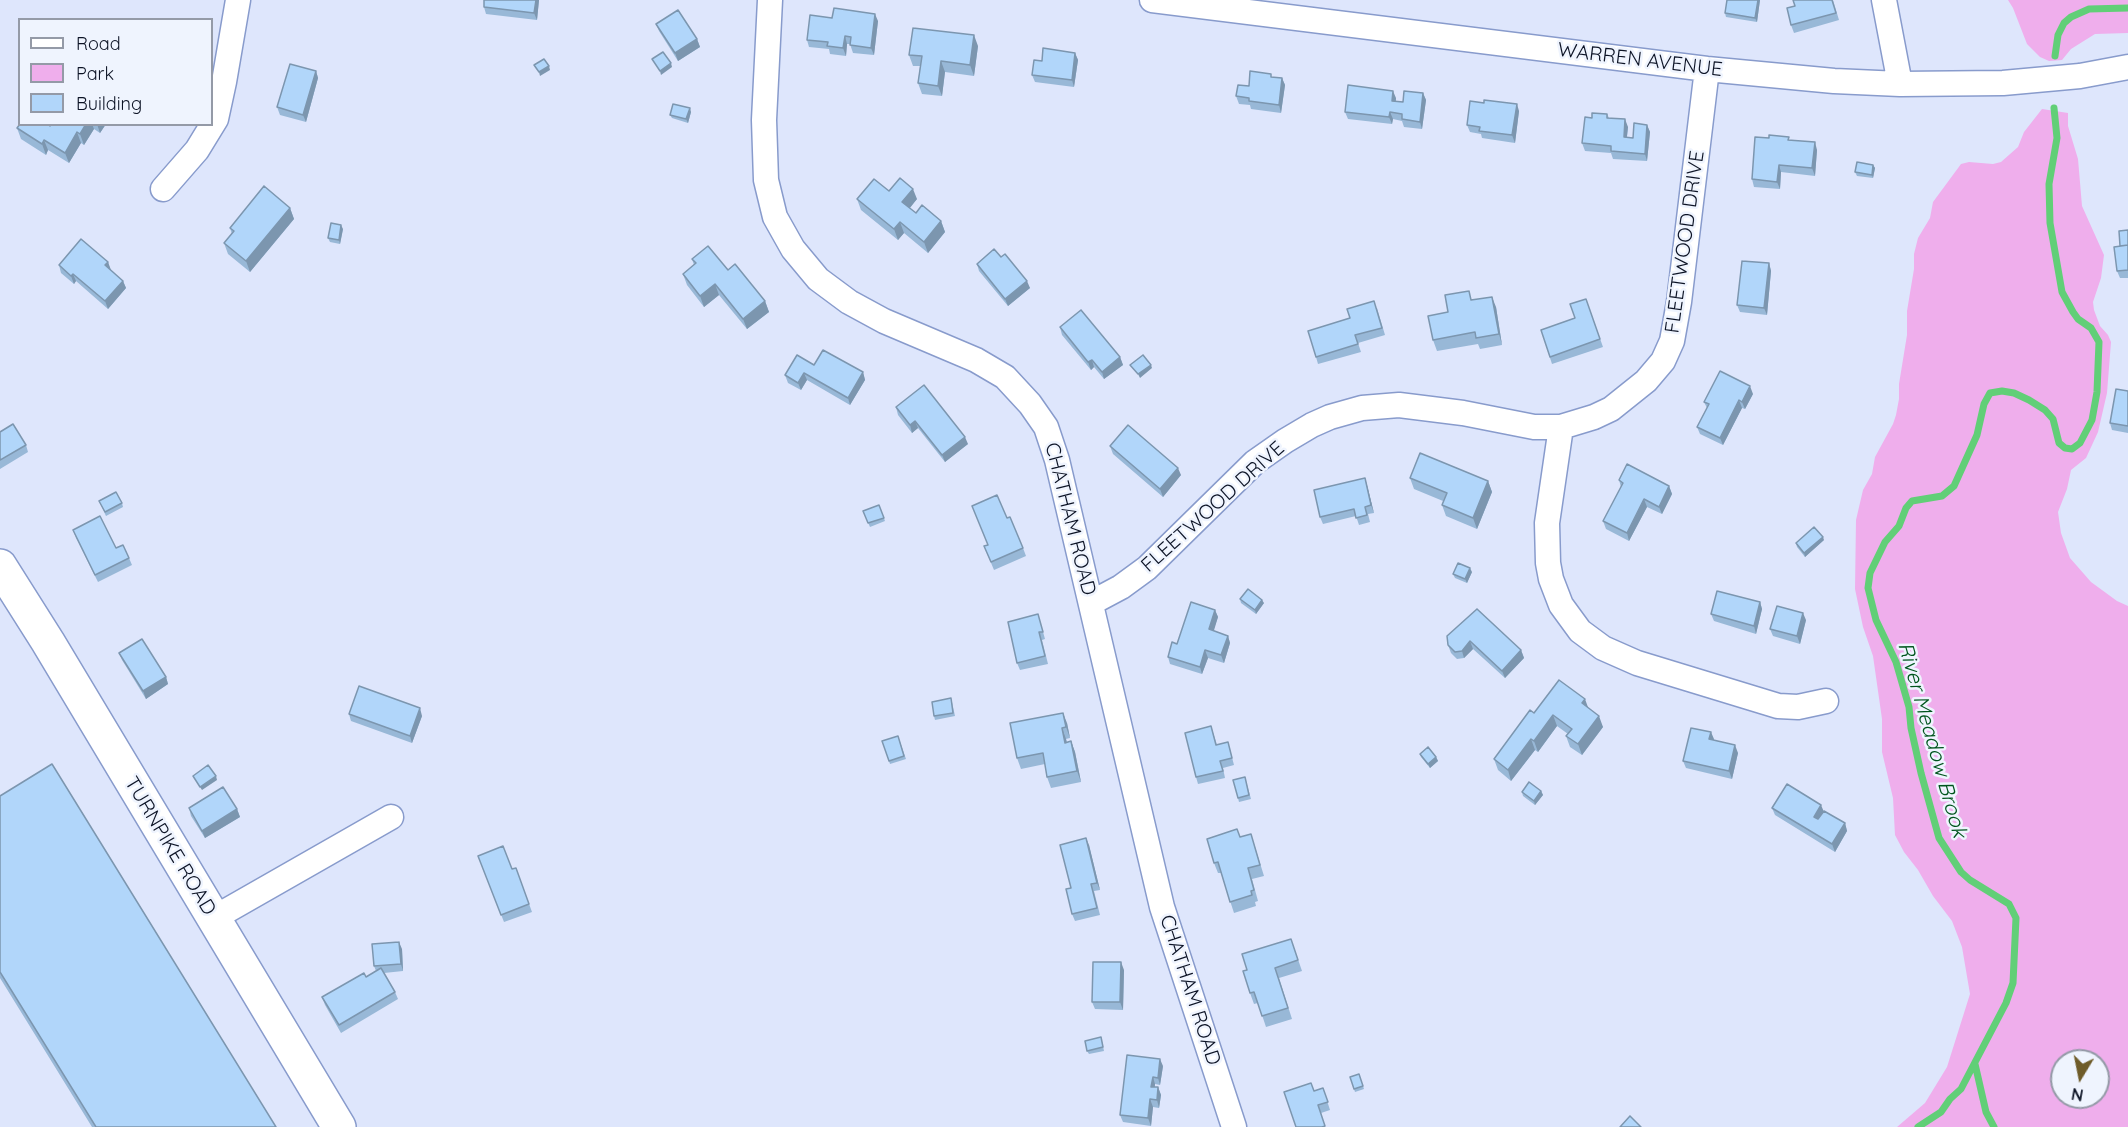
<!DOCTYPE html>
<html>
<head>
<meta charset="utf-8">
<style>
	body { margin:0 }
	#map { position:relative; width:2128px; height:1127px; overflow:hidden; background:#dee6fc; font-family:Quicksand,sans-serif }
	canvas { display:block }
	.legend { position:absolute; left:18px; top:18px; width:195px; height:108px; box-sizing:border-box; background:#eff4fe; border:2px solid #949aa7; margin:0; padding:8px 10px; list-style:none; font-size:18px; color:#0c1325 }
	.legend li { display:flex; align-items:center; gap:12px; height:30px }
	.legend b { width:30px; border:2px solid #949aa7 }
	.north { position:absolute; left:2050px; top:1049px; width:60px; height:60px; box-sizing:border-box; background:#eff4fe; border:2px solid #949aa7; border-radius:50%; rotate:190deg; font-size:16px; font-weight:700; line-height:24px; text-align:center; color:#0c1325 }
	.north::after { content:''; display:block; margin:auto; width:21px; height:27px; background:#6f5c2a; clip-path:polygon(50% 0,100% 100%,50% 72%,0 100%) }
</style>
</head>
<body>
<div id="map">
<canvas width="2128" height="1127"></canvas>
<ul class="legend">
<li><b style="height:8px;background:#fff"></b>Road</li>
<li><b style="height:16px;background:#efaeec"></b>Park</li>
<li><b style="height:16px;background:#b1d6fa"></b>Building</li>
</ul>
<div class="north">N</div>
</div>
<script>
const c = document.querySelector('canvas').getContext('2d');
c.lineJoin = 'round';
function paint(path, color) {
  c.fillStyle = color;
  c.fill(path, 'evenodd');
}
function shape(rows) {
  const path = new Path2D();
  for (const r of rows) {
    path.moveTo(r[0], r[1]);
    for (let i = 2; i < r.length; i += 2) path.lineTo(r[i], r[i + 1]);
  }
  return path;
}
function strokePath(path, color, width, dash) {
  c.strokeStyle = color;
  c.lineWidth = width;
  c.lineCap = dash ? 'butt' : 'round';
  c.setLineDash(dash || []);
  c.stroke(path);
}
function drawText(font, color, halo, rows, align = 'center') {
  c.font = font + ' Quicksand,sans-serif';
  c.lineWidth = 5;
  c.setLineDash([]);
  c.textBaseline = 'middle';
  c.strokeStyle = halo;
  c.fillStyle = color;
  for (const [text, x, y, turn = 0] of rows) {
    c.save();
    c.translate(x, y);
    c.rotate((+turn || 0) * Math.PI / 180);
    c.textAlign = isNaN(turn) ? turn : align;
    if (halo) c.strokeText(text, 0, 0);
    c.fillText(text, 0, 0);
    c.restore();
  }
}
paint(shape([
	[2008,0,2128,0,2128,33,2095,34,2071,49,2062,60,2049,61,2040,57,2027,44,2013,8],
	[2042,109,2068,113,2068,126,2078,159,2082,206,2104,255,2101,278,2093,302,2094,310,2100,326,2108,335,2111,342,2107,393,2098,432,2086,458,2071,470,2067,489,2058,512,2061,533,2070,558,2091,582,2117,601,2128,606,2128,1127,1897,1127,1925,1103,1947,1067,1970,994,1962,947,1952,921,1933,896,1918,870,1904,852,1895,835,1893,798,1882,752,1882,719,1873,656,1863,627,1855,589,1856,520,1863,490,1872,474,1875,457,1893,424,1896,415,1899,399,1899,384,1907,335,1907,311,1914,269,1914,254,1918,238,1930,218,1933,202,1961,164,1969,162,1993,164,2001,162,2018,147,2024,132],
	[2062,1061,2098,1061,2098,1097,2062,1097]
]), '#efaeec');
strokePath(shape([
	[2055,56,2058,35,2064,23,2071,17,2089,9,2128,8],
	[1975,1064,1986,1112,1994,1127],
	[1918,1127,1941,1112,1950,1099,1961,1089,2006,1003,2013,983,2016,918,2009,904,1970,880,1961,872,1939,838,1921,773,1911,728,1909,707,1896,662,1876,620,1868,588,1870,573,1885,542,1899,526,1906,508,1912,501,1942,496,1954,486,1977,435,1984,404,1990,393,2002,391,2014,393,2029,400,2045,410,2053,419,2059,443,2065,448,2072,449,2080,443,2092,420,2097,392,2099,342,2091,328,2078,319,2073,312,2062,292,2050,223,2049,184,2057,138,2054,108]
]), '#61cf77', 7);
const minor = shape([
	[770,0,764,120,766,180,775,217,793,249,818,279,849,302,884,321,976,360,1005,377,1030,404,1046,427,1057,460,1162,907,1234,1127],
	[1152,0,1707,69,1834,81,1900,84,2003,83,2080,76,2128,67],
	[1884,0,1900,84],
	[163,189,197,150,216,119,224,82,238,0],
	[1561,427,1547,523,1548,563,1551,579,1561,605,1580,631,1603,648,1637,663,1778,706,1798,707,1826,701],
	[1091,603,1121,587,1147,568,1255,462,1285,441,1312,425,1330,417,1362,408,1399,405,1463,413,1534,427,1561,427,1594,417,1611,409,1646,381,1663,361,1672,341,1679,302,1707,69],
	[214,918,391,817]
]);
const secondary = shape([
	[0,566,48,642,339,1127]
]);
strokePath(minor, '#889bcc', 27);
strokePath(secondary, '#889bcc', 36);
strokePath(minor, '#fff', 24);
strokePath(secondary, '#fff', 33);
paint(shape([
	[484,0,539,0,537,20,486,14,484,7],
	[1727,0,1760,0,1757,22,1726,17,1725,13],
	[1833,0,1839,20,1794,33,1791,25],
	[832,18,878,21,874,55,853,53,850,44,847,44,846,56,830,54,829,49,809,47,807,40],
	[656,24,697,39,700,47,678,61,659,31],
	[978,46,974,76,945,72,942,96,922,94,918,83,920,66,913,66,909,55],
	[1075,53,1078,60,1074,87,1035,82,1032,75,1042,61],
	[316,71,318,78,306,122,280,115,277,107],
	[1272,77,1282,78,1285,85,1281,113,1251,109,1250,105,1239,104,1236,96,1249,86],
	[1423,93,1426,100,1422,129,1404,127,1402,121,1393,119,1392,124,1348,119,1345,112,1396,98,1396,101,1403,102],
	[1484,103,1519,111,1515,143,1482,138,1481,134,1470,132,1467,125],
	[691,112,688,123,672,118,670,115],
	[1607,114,1609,118,1628,127,1627,137,1633,138,1647,125,1650,132,1647,161,1613,159,1611,153,1585,151,1582,143,1592,118],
	[51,124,106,124,100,133,94,129,84,145,81,143,69,163,48,150,46,155,21,139,17,128,50,126],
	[1790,140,1817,150,1815,176,1781,172,1780,189,1754,187,1752,179],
	[1873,165,1875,168,1873,178,1857,176,1855,172],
	[889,191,917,199,909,208,916,213,941,221,945,232,928,253,904,233,898,240,861,210,857,199],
	[290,208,294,219,250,272,228,254,224,243,232,234,230,228],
	[343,229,340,244,330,242,328,238],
	[2128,230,2128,278,2120,278,2117,271,2120,246],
	[1001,257,1030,288,1008,306,979,271,977,264],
	[692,259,728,270,765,301,769,312,747,329,719,295,704,307,687,285,683,274,694,265],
	[108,262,110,270,123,281,126,288,108,309,76,281,74,284,61,273,59,265],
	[1769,263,1771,271,1767,315,1740,312,1737,305],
	[1586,299,1603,347,1552,364,1541,330,1575,318],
	[1472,300,1496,307,1502,345,1480,349,1478,344,1437,351,1433,340,1448,312],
	[1377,308,1385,335,1358,343,1361,352,1318,364,1316,357,1350,318],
	[1060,327,1120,357,1123,365,1104,379,1094,367,1091,370,1062,335],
	[814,365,863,372,865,380,850,405,807,380,801,390,788,383,785,375],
	[2128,391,2128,433,2112,430,2110,423],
	[1753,394,1745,409,1742,408,1723,445,1700,434,1697,427,1707,408,1704,402],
	[896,407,968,444,945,462,918,428,912,433,898,415],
	[0,432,26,445,28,452,0,469],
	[1110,446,1181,475,1163,497,1113,454],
	[1365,478,1374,513,1368,514,1370,522,1359,525,1356,516,1323,524,1320,517],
	[1410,478,1488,481,1492,492,1477,529,1446,516,1442,505,1443,501,1414,489],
	[1619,480,1669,486,1672,494,1662,514,1647,507,1629,541,1606,529,1603,521,1621,487],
	[99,501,122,503,123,507,106,516],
	[879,505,885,521,870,527,863,511],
	[1007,518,1023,548,1026,556,994,570,984,546,988,545],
	[73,530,116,548,129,558,132,565,98,582,76,538],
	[1824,540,1805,557,1797,547,1796,543],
	[1472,572,1467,583,1455,578,1453,574],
	[1240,599,1264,603,1256,614,1241,603],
	[1760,602,1762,609,1756,634,1714,621,1711,614],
	[1215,610,1218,617,1213,631,1228,636,1230,643,1224,663,1208,658,1202,674,1170,664,1168,657,1177,644],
	[1038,614,1045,639,1042,640,1048,664,1020,670,1017,663],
	[1806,620,1800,644,1773,636,1770,629],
	[1447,636,1521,650,1524,658,1505,678,1473,649,1464,658,1457,659,1451,653,1448,645],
	[119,653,166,677,168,684,146,699,122,660],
	[952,702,955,716,935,720,934,716],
	[1588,708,1603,727,1582,755,1570,747,1566,736,1568,734,1557,726,1538,752,1535,750,1511,781,1498,770,1494,759,1534,713],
	[349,714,422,716,412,743,351,721],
	[1067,723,1070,738,1066,739,1067,742,1071,741,1075,752,1081,782,1051,788,1047,777,1045,764,1021,769,1017,758],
	[1211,726,1217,745,1228,742,1234,765,1223,768,1225,778,1198,784,1196,777],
	[898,736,906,759,890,764,882,741],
	[1713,740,1738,753,1732,779,1686,768,1683,761],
	[1420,754,1436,757,1438,761,1430,768,1421,757],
	[1245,777,1251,799,1239,802,1238,798],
	[1541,791,1543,795,1535,805,1523,796,1522,792],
	[0,796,276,1127,92,1127,0,978],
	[189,808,237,809,240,817,205,838,191,816],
	[1772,808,1823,812,1845,823,1847,831,1835,852,1775,815],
	[1251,834,1264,876,1252,879,1258,901,1255,902,1256,906,1234,913,1221,873,1218,873,1214,863,1240,837],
	[1089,845,1100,890,1094,891,1100,915,1075,921,1072,914,1071,888],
	[478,856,512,869,516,868,532,912,504,922],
	[1291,939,1302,971,1279,978,1292,1019,1266,1027,1258,1003,1254,1004,1250,993,1247,970],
	[402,949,403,971,384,973,395,992,398,999,341,1033,325,1005,322,997,366,977,376,971,374,966],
	[1124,970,1123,1010,1095,1009,1092,1002],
	[1101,1037,1104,1051,1089,1054,1087,1051],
	[1163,1066,1160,1085,1155,1084,1155,1087,1158,1087,1161,1095,1159,1108,1153,1107,1151,1126,1123,1122,1120,1115],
	[1359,1074,1364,1089,1355,1092,1350,1077],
	[1323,1088,1330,1110,1321,1113,1325,1127,1296,1127,1314,1091]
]), '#98b8d7');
paint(shape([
	[536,0,539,0,537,20,534,13],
	[1758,0,1760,0,1757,22,1755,18],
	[875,14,878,21,874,55,871,48],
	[974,35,978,46,974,76,970,65],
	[845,36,847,44,846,56,843,48],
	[697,39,700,47,678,61,675,53],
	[1075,53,1078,60,1074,87,1072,80],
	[941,61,945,72,942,96,938,86],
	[671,63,672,67,661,75,660,71],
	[549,66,550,70,540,76,539,72],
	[316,71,318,78,306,122,303,115],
	[1282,78,1285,85,1281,113,1279,105],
	[1393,91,1396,98,1395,108,1392,101],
	[1423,93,1426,100,1422,129,1420,122],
	[1517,104,1519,111,1515,143,1512,135],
	[690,108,691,112,688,123,686,119],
	[1390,112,1393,119,1392,124,1389,117],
	[1625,119,1628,127,1626,144,1624,137],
	[86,124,92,124,94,129,84,145,80,134],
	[97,124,106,124,100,133],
	[1647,125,1650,132,1647,161,1645,154],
	[77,132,81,143,69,163,65,153],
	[44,140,48,150,46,155,42,144],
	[1815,142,1817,150,1815,176,1812,168],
	[1779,165,1781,172,1780,189,1777,182],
	[1873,165,1875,168,1873,178,1872,175],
	[913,189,917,199,906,213,902,202],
	[290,208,294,219,250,272,246,261],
	[941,221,945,232,928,253,924,242],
	[900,222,904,233,898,240,894,229],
	[341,225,343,229,340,244,339,240],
	[108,262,111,270,108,273,105,265],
	[1769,263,1771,271,1767,315,1764,308],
	[73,274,76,281,74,284,71,276],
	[123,281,126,288,108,309,105,301],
	[1027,281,1030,288,1008,306,1005,299],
	[715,284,719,295,704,307,700,296],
	[1492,297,1496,307,1502,345,1499,334],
	[765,301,769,312,747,329,743,319],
	[1120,357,1123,365,1104,379,1102,372],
	[1092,360,1094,367,1091,370,1088,362],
	[1151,365,1152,368,1140,378,1138,374],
	[863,372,865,380,850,405,848,398],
	[804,373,807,380,801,390,798,383],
	[1750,386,1753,394,1745,409,1742,402],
	[1739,400,1742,408,1723,445,1720,438],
	[915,421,918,428,912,433,910,425],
	[965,437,968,444,945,462,942,455],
	[1178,468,1181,475,1163,497,1160,489],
	[1365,478,1367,485,1374,513,1371,505],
	[1488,481,1492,492,1477,529,1473,518],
	[1669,486,1672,494,1662,514,1659,507],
	[1644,499,1647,507,1629,541,1627,533],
	[1823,537,1824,540,1805,557,1804,553],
	[1470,568,1472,572,1467,583,1465,579],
	[1262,600,1264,603,1256,614,1255,610],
	[1760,602,1762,609,1756,634,1754,626],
	[1215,610,1218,617,1212,637,1209,629],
	[1803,613,1806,620,1800,644,1797,636],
	[1228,636,1230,643,1224,663,1221,655],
	[1470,641,1473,649,1464,658,1462,651],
	[1205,650,1208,658,1202,674,1200,667],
	[1521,650,1524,658,1505,678,1502,671],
	[166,677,168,684,146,699,143,691],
	[1585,699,1589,710,1582,703],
	[420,708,422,716,412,743,410,736],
	[1063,713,1067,723,1070,738,1066,727],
	[1553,715,1557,726,1538,752,1534,741],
	[1599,716,1603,727,1582,755,1578,744],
	[1062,728,1066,739,1069,754,1065,743],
	[1711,732,1714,739,1712,746,1709,739],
	[1531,739,1535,750,1511,781,1508,770],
	[1071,741,1075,752,1081,782,1077,771],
	[1735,745,1738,753,1732,779,1729,771],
	[1436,757,1438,761,1430,768,1428,764],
	[216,776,217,780,202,790,200,787],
	[1541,791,1543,795,1535,805,1534,801],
	[1821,805,1824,812,1817,824,1814,817],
	[237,809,240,817,205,838,202,831],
	[1845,823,1847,831,1835,852,1832,844],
	[1086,838,1089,845,1100,890,1097,883],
	[399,942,402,949,403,971,401,964],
	[1121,962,1124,970,1123,1010,1120,1002],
	[1160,1059,1163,1066,1160,1085,1158,1078],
	[1153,1077,1155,1084,1154,1094,1151,1087],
	[1158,1087,1161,1095,1159,1108,1157,1100],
	[1150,1099,1153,1107,1151,1126,1148,1118]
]), '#7c96af');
const building = shape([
	[484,0,536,0,534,13,484,7,484,0],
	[1727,0,1758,0,1755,18,1725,13,1727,0],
	[1793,0,1832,0,1836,13,1791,25,1787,8,1795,6,1793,0],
	[834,8,875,14,871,48,850,45,851,37,845,36,843,48,827,46,828,42,807,40,810,15,832,18,834,8],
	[678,10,697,39,675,53,656,24,678,10],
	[913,28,974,35,970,65,941,61,938,86,918,83,922,56,909,55,913,28],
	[1043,48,1075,53,1072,80,1032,75,1034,60,1042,61,1043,48],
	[663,52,671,63,660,71,652,59,663,52],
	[544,59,549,66,539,72,534,65,544,59],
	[290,64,316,71,303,115,277,107,290,64],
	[1250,71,1271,74,1271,77,1282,78,1279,105,1249,101,1249,98,1236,96,1238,85,1249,86,1250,71],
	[1348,85,1393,91,1392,101,1403,102,1404,91,1423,93,1420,122,1402,119,1402,114,1390,112,1389,117,1345,112,1348,85],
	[1484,100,1517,104,1512,135,1479,131,1480,127,1467,125,1470,101,1484,103,1484,100],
	[673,104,690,108,686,119,670,115,673,104],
	[1592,113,1607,114,1607,118,1625,119,1624,137,1633,138,1634,123,1647,125,1645,154,1611,151,1611,146,1582,143,1585,117,1592,118,1592,113],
	[20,124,47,124,50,126,51,124,86,124,80,134,77,132,65,153,44,140,42,144,17,128,20,124],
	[1769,135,1789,137,1788,140,1815,142,1812,168,1779,165,1777,182,1752,179,1755,137,1769,138,1769,135],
	[1857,162,1873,165,1872,175,1855,172,1857,162],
	[900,178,913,189,902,202,916,213,922,205,941,221,924,242,900,222,894,229,857,199,874,179,889,191,900,178],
	[264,186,290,208,246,261,224,243,234,231,230,228,264,186],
	[331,223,341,225,339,240,328,238,331,223],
	[2128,230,2128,245,2120,246,2119,231,2128,230],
	[81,239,108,262,105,265,123,281,105,301,73,274,71,276,59,265,81,239],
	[2128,245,2128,270,2117,271,2114,247,2128,245],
	[708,246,728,270,735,264,765,301,743,319,715,284,700,296,683,274,696,263,692,259,708,246],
	[994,249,1001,257,1005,254,1027,281,1005,299,977,264,994,249],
	[1742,261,1769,263,1764,308,1737,305,1742,261],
	[1469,291,1471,300,1492,297,1499,334,1476,338,1475,332,1433,340,1428,316,1448,312,1445,295,1469,291],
	[1586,299,1600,339,1550,357,1541,330,1575,318,1570,304,1586,299],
	[1374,301,1382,328,1355,335,1358,344,1316,357,1308,331,1350,318,1347,309,1374,301],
	[1081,310,1120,357,1102,372,1092,360,1088,362,1060,327,1081,310],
	[823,350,863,372,848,398,804,373,798,383,785,375,797,355,814,365,823,350],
	[1143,355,1151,365,1138,374,1130,365,1143,355],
	[1720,371,1750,386,1742,402,1739,400,1720,438,1697,427,1709,404,1704,402,1720,371],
	[924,385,965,437,942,455,915,421,910,425,896,407,924,385],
	[2116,389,2128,391,2128,426,2110,423,2116,389],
	[13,424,26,445,0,460,0,432,13,424],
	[1128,425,1178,468,1160,489,1110,446,1128,425],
	[1420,453,1488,481,1473,518,1442,505,1447,493,1410,478,1420,453],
	[1627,464,1669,486,1659,507,1644,499,1627,533,1603,521,1623,483,1619,480,1627,464],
	[1365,478,1371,505,1365,507,1367,515,1356,518,1354,509,1320,517,1314,490,1365,478],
	[116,492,122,503,105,512,99,501,116,492],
	[997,495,1007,518,1010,517,1023,548,991,562,984,546,988,545,972,506,997,495],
	[879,505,884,518,868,523,863,511,879,505],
	[100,516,116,548,123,545,129,558,95,575,73,530,100,516],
	[1814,527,1823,537,1804,553,1796,543,1814,527],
	[1458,563,1470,568,1465,579,1453,574,1458,563],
	[1248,589,1262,600,1255,610,1240,599,1248,589],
	[1717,591,1760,602,1754,626,1711,614,1717,591],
	[1191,602,1215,610,1209,629,1228,636,1221,655,1205,650,1200,667,1168,657,1172,642,1177,644,1191,602],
	[1777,606,1803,613,1797,636,1770,629,1777,606],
	[1477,609,1521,650,1502,671,1470,641,1462,651,1455,652,1448,645,1447,636,1477,609],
	[1038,614,1043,632,1039,632,1045,656,1017,663,1008,622,1038,614],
	[142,639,166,677,143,691,119,653,142,639],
	[1559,680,1585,699,1582,703,1599,716,1578,744,1566,736,1572,729,1553,715,1534,741,1531,739,1508,770,1494,759,1530,710,1534,713,1559,680],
	[359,686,420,708,410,736,349,714,359,686],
	[951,698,953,713,934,716,932,702,951,698],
	[1063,713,1066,727,1062,728,1065,743,1071,741,1077,771,1047,777,1043,753,1017,758,1010,723,1063,713],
	[1211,726,1216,745,1228,742,1232,758,1220,761,1223,771,1196,777,1185,733,1211,726],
	[1691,728,1711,732,1709,739,1735,745,1729,771,1683,761,1691,728],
	[898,736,904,756,889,761,882,741,898,736],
	[1428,747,1436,757,1428,764,1420,754,1428,747],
	[52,764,276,1127,96,1127,0,972,0,796,52,764],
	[208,765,216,776,200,787,193,776,208,765],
	[1245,777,1249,795,1238,798,1233,780,1245,777],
	[1529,782,1541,791,1534,801,1522,792,1529,782],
	[1787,784,1821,805,1814,817,1818,819,1824,811,1845,823,1832,844,1772,808,1787,784],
	[223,787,237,809,202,831,189,808,223,787],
	[1237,829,1240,837,1251,834,1260,865,1248,868,1254,890,1251,891,1252,895,1230,902,1218,862,1214,863,1207,839,1237,829],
	[1086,838,1097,883,1091,884,1097,908,1072,914,1066,889,1071,888,1060,845,1086,838],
	[503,846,512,869,516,868,529,904,501,915,478,856,503,846],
	[1291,939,1298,960,1275,968,1288,1008,1262,1016,1254,992,1250,993,1243,971,1247,970,1242,954,1291,939],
	[399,942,401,964,374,966,372,944,399,942],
	[1093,962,1121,962,1120,1002,1092,1002,1093,962],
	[381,968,395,992,339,1025,322,997,364,973,366,977,381,968],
	[1101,1037,1103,1047,1087,1051,1085,1041,1101,1037],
	[1127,1055,1160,1059,1158,1078,1153,1077,1151,1087,1158,1087,1157,1100,1150,1099,1148,1118,1120,1115,1127,1055],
	[1359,1074,1363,1086,1354,1089,1350,1077,1359,1074],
	[1311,1083,1314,1091,1323,1088,1328,1102,1318,1105,1325,1126,1322,1127,1296,1127,1284,1092,1311,1083],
	[1630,1116,1641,1127,1620,1127,1630,1116]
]);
paint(building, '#b1d6fa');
strokePath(building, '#7c96af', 1.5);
drawText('20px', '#0c1325', '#eff4fe', [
	["WARREN AVENUE",1640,60,7],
	["FLEETWOOD DRIVE",1685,242,-82],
	["FLEETWOOD DRIVE",1213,507,-42],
	["CHATHAM ROAD",1070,519,76],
	["TURNPIKE ROAD",170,846,59],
	["CHATHAM ROAD",1190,990,72]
]);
drawText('italic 21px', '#00551e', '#eff4fe', [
	["River Meadow Brook",1932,740,74]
]);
</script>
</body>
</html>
